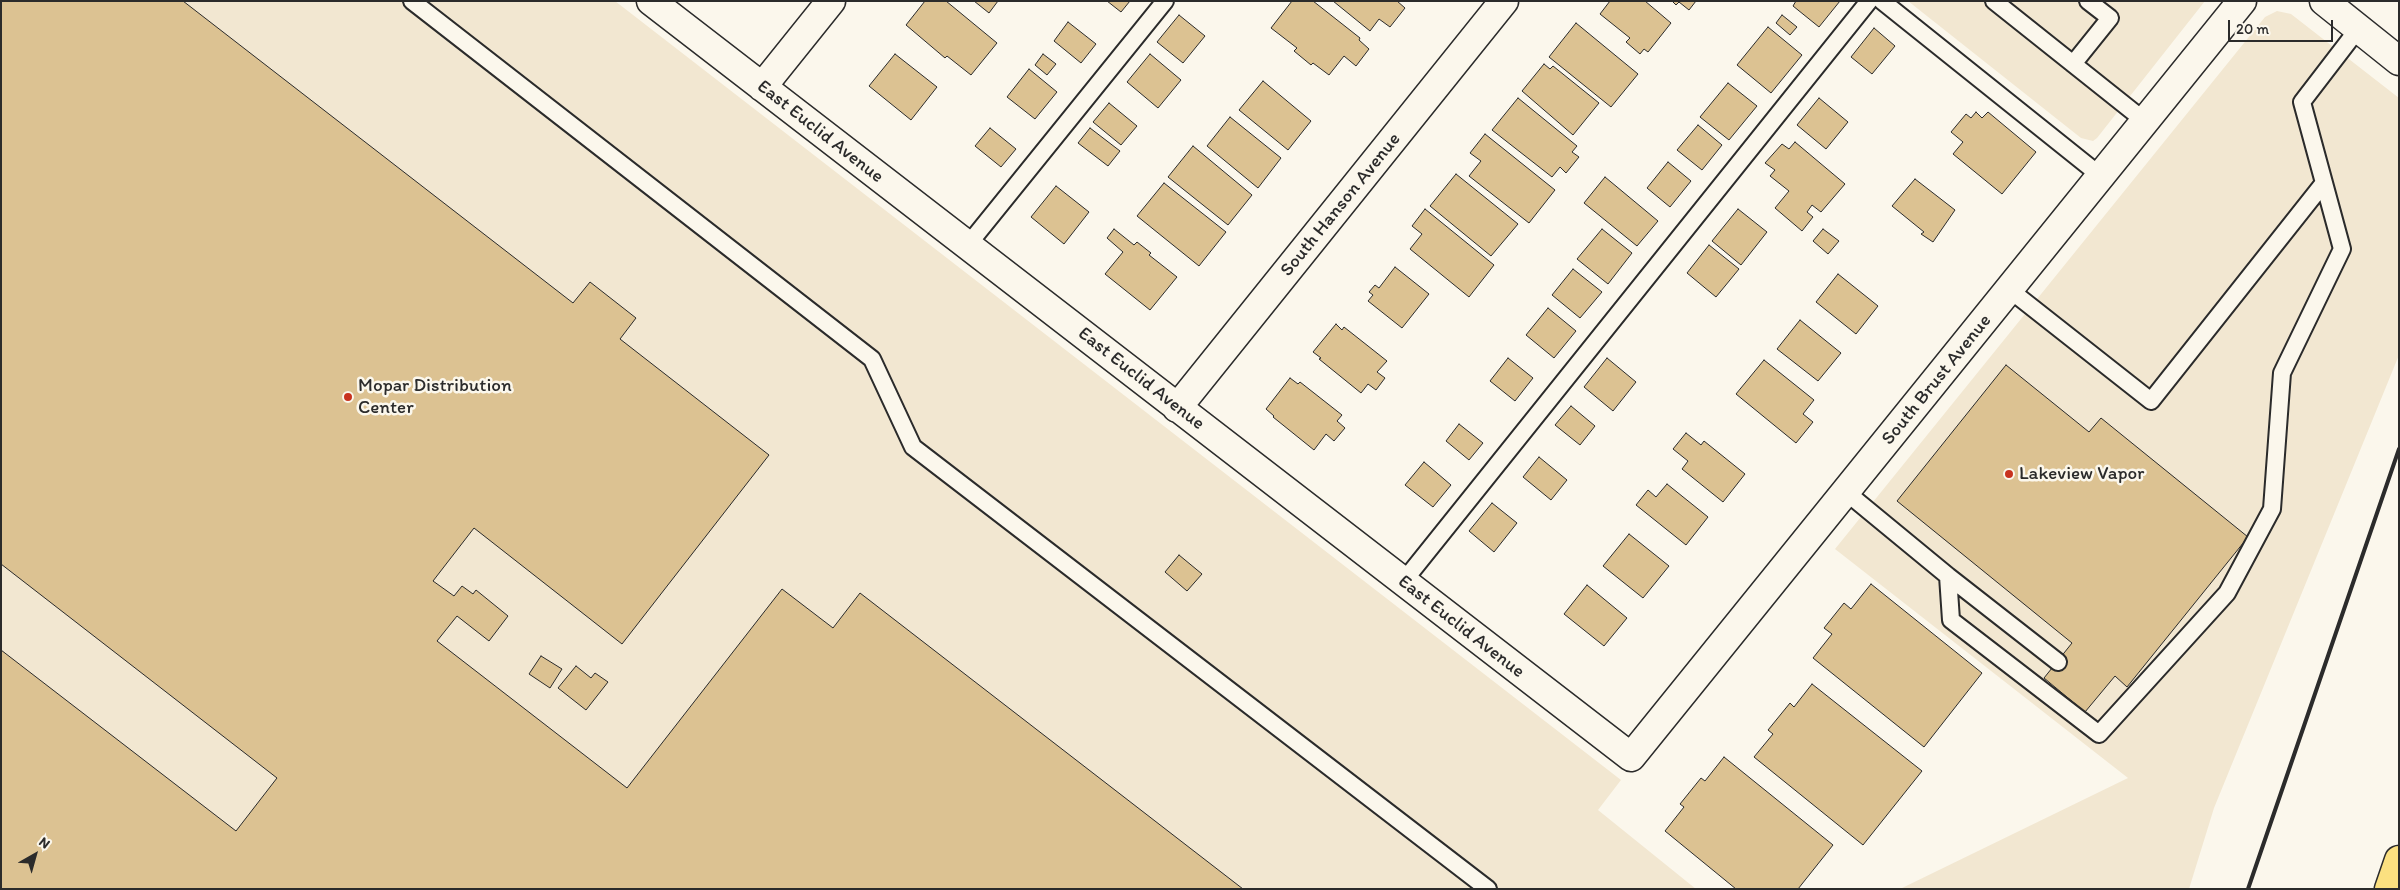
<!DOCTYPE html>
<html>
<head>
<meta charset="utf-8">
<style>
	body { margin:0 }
	#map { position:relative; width:2400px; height:890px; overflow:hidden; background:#fbf7ec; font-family:Itim,sans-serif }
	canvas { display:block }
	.frame { position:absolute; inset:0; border:2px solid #2b2b2b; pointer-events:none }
	.north { position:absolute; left:10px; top:830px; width:50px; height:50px; -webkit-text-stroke:4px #fbf7ec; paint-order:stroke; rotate:38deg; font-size:14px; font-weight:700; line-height:20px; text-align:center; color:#2b2b2b }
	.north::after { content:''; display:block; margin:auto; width:18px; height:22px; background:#2b2b2b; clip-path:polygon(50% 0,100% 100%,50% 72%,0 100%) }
	.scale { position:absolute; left:2228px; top:20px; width:105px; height:22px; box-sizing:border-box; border:2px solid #2b2b2b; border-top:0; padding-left:6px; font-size:15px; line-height:18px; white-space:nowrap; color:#2b2b2b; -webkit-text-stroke:4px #fbf7ec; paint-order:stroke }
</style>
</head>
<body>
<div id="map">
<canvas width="2400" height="890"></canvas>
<div class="frame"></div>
<div class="north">N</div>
<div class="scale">20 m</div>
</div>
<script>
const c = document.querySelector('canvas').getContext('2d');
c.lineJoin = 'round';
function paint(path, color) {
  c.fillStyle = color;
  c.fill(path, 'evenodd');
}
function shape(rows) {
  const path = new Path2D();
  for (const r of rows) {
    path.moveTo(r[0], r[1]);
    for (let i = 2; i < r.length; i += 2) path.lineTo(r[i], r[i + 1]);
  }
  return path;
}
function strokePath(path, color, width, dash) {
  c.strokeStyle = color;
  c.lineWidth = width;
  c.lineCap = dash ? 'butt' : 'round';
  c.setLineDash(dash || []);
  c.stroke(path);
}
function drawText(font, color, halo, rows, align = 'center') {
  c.font = font + ' Itim,sans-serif';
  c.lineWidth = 5;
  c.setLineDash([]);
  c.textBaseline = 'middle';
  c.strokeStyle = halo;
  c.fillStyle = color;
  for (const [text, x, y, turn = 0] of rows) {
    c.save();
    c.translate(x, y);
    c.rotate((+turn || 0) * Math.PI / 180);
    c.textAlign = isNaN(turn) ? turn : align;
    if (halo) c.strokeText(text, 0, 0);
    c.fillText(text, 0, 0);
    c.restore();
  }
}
paint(shape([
	[1,1,615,1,1621,780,1598,810,1696,889,1,889],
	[1908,1,2205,1,2097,138,2093,141,2081,138],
	[2277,11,2291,14,2399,98,2399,355,2214,808,2189,889,1900,889,2128,778,1835,549,2265,17]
]), '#f2e7d1');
const building = shape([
	[1,1,183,1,573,303,590,282,636,318,620,339,769,455,622,644,474,528,433,581,454,596,462,586,473,594,476,590,508,616,489,641,457,616,437,641,627,788,782,589,833,628,860,593,1243,889,1,889,1,650,236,831,277,778,1,564,1,1],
	[925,1,946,1,997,43,971,75,947,56,945,58,906,25,925,1],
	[974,1,998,1,989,13,974,1],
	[1107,1,1130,1,1121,12,1107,1],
	[1292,1,1313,1,1360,38,1359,40,1369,49,1356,66,1344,56,1329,75,1313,63,1311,65,1294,51,1297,48,1271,28,1292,1],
	[1333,1,1397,1,1405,8,1390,27,1379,19,1370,31,1333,1],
	[1610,1,1645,1,1671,23,1648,52,1644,49,1640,54,1626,42,1630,38,1600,14,1610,1],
	[1672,1,1696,1,1689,10,1679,2,1676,5,1672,1],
	[1796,1,1840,1,1819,27,1793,6,1796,1],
	[1179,15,1205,36,1183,63,1157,42,1179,15],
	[1782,15,1797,27,1790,35,1776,23,1782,15],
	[1068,22,1096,44,1081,63,1054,41,1068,22],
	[1576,23,1638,74,1611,107,1549,57,1576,23],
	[1768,27,1802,55,1771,93,1737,65,1768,27],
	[1874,28,1895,46,1872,74,1851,57,1874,28],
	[895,54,937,87,911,120,869,86,895,54],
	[1043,54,1056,64,1047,75,1035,65,1043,54],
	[1150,54,1181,80,1158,108,1127,82,1150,54],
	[1544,64,1550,69,1553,66,1599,103,1573,135,1522,91,1544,64],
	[1029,69,1057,92,1035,119,1007,97,1029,69],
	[1263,81,1311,121,1288,150,1239,110,1263,81],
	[1728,83,1757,106,1729,140,1700,117,1728,83],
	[1518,98,1577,146,1572,152,1579,157,1566,173,1560,167,1552,177,1492,130,1518,98],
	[1819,98,1848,122,1826,149,1797,125,1819,98],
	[1109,103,1137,126,1121,145,1093,122,1109,103],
	[1976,112,1982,118,1988,112,2036,152,2002,194,1953,154,1963,142,1951,132,1966,114,1971,118,1976,112],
	[1230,117,1281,158,1258,188,1207,146,1230,117],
	[1698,125,1722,145,1702,170,1677,150,1698,125],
	[990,128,1016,149,1001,167,975,146,990,128],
	[1090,128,1120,151,1108,166,1078,143,1090,128],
	[1485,134,1555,190,1529,223,1469,176,1481,161,1470,153,1485,134],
	[1795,142,1845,184,1821,212,1812,205,1807,212,1813,217,1802,231,1775,208,1789,191,1770,176,1775,170,1765,163,1782,144,1789,149,1795,142],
	[1193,146,1252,195,1228,225,1168,177,1193,146],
	[1668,162,1691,181,1670,207,1647,188,1668,162],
	[1456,174,1518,224,1491,256,1430,206,1456,174],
	[1605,177,1658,221,1637,246,1584,203,1605,177],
	[1915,179,1955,210,1933,242,1921,234,1924,232,1892,206,1915,179],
	[1164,183,1226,232,1199,266,1137,216,1164,183],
	[1056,186,1089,212,1064,244,1031,217,1056,186],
	[1425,209,1494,265,1469,297,1410,249,1422,234,1412,226,1425,209],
	[1738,209,1767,232,1741,265,1712,241,1738,209],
	[1114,229,1134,245,1137,242,1151,253,1149,255,1177,277,1150,310,1105,274,1123,252,1107,238,1114,229],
	[1602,229,1632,253,1608,284,1577,259,1602,229],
	[1823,229,1839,241,1828,254,1813,241,1823,229],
	[1709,245,1739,269,1716,297,1687,273,1709,245],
	[1395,267,1429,294,1402,328,1368,301,1373,295,1369,292,1375,285,1379,288,1395,267],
	[1573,269,1602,292,1580,318,1552,295,1573,269],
	[1838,274,1878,306,1856,334,1816,302,1838,274],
	[1548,308,1576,331,1554,358,1526,335,1548,308],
	[1800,320,1841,353,1818,381,1777,349,1800,320],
	[1336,324,1342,330,1344,327,1387,361,1377,372,1385,378,1376,390,1368,384,1361,393,1319,359,1321,358,1313,352,1336,324],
	[1508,358,1533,378,1515,401,1490,381,1508,358],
	[1607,358,1636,382,1613,411,1584,387,1607,358],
	[1764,360,1814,400,1803,414,1813,422,1796,443,1736,394,1764,360],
	[2006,365,2089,432,2101,418,2248,537,2127,687,2115,676,2085,712,2044,678,2072,643,1897,501,2006,365],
	[1290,378,1298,384,1300,382,1342,415,1337,421,1345,428,1334,441,1326,434,1314,450,1273,417,1274,416,1266,409,1290,378],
	[1571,406,1595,426,1580,445,1555,425,1571,406],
	[1459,424,1483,443,1469,460,1446,441,1459,424],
	[1686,433,1701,445,1704,441,1745,474,1723,502,1682,469,1688,461,1673,449,1686,433],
	[1539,457,1567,480,1551,500,1523,477,1539,457],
	[1424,462,1451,485,1433,507,1405,485,1424,462],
	[1667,484,1708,517,1686,545,1636,505,1648,490,1656,497,1667,484],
	[1492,503,1517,523,1494,552,1469,531,1492,503],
	[1629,534,1669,566,1643,598,1603,566,1629,534],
	[1179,555,1202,574,1187,591,1165,572,1179,555],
	[1871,584,1982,673,1924,747,1813,658,1832,634,1824,628,1844,603,1851,609,1871,584],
	[1587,585,1627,618,1604,646,1564,614,1587,585],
	[541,656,562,669,550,688,529,674,541,656],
	[576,666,591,678,595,673,608,682,586,710,558,688,576,666],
	[1812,684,1922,771,1863,845,1754,757,1773,734,1768,730,1790,703,1794,707,1812,684],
	[1724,757,1833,845,1798,889,1736,889,1665,831,1684,807,1680,804,1701,778,1705,781,1724,757]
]);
paint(building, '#dcc292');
strokePath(building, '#2b2b2b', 1);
const service = shape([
	[412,1,872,359,913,447,1488,889],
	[1882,1,2102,177],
	[1994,1,2146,122],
	[2073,64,2110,18,2088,1],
	[967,246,1165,1],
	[2010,290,2151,401,2323,184],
	[1846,492,1948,576,1951,620,2099,734,2227,593,2272,509,2282,373,2342,249,2302,102,2358,29],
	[1948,576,2058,662],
	[1403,582,1869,1]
]);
const minor = shape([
	[651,1,1631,757,2242,1],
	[762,87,831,1],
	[1177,408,1504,1]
]);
const secondary = shape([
	[2324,1,2399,61]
]);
const primary = shape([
	[2389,889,2399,860]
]);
strokePath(service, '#2b2b2b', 20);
strokePath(minor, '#2b2b2b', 31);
strokePath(secondary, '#2b2b2b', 31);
strokePath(primary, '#2b2b2b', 31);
strokePath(service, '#fbf7ec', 16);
strokePath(minor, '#fbf7ec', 28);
strokePath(secondary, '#fbf7ec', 28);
strokePath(primary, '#fbe080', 28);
strokePath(shape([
	[2248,889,2399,449]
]), '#2b2b2b', 4);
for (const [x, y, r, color] of [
	[348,397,5,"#c8321e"],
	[2009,474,5,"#c8321e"]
]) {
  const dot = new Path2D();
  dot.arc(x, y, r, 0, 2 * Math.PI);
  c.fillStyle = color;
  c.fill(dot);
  strokePath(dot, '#fbf7ec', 2);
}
drawText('19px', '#2b2b2b', '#fbf7ec', [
	["East Euclid Avenue",820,132,38],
	["South Hanson Avenue",1341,205,-51],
	["East Euclid Avenue",1141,379,38],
	["South Brust Avenue",1937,380,-51],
	["East Euclid Avenue",1461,627,38]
]);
drawText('19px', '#2b2b2b', '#fbf7ec', [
	["Mopar Distribution",358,386],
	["Center",358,408],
	["Lakeview Vapor",2019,474]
], 'left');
</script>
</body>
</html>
